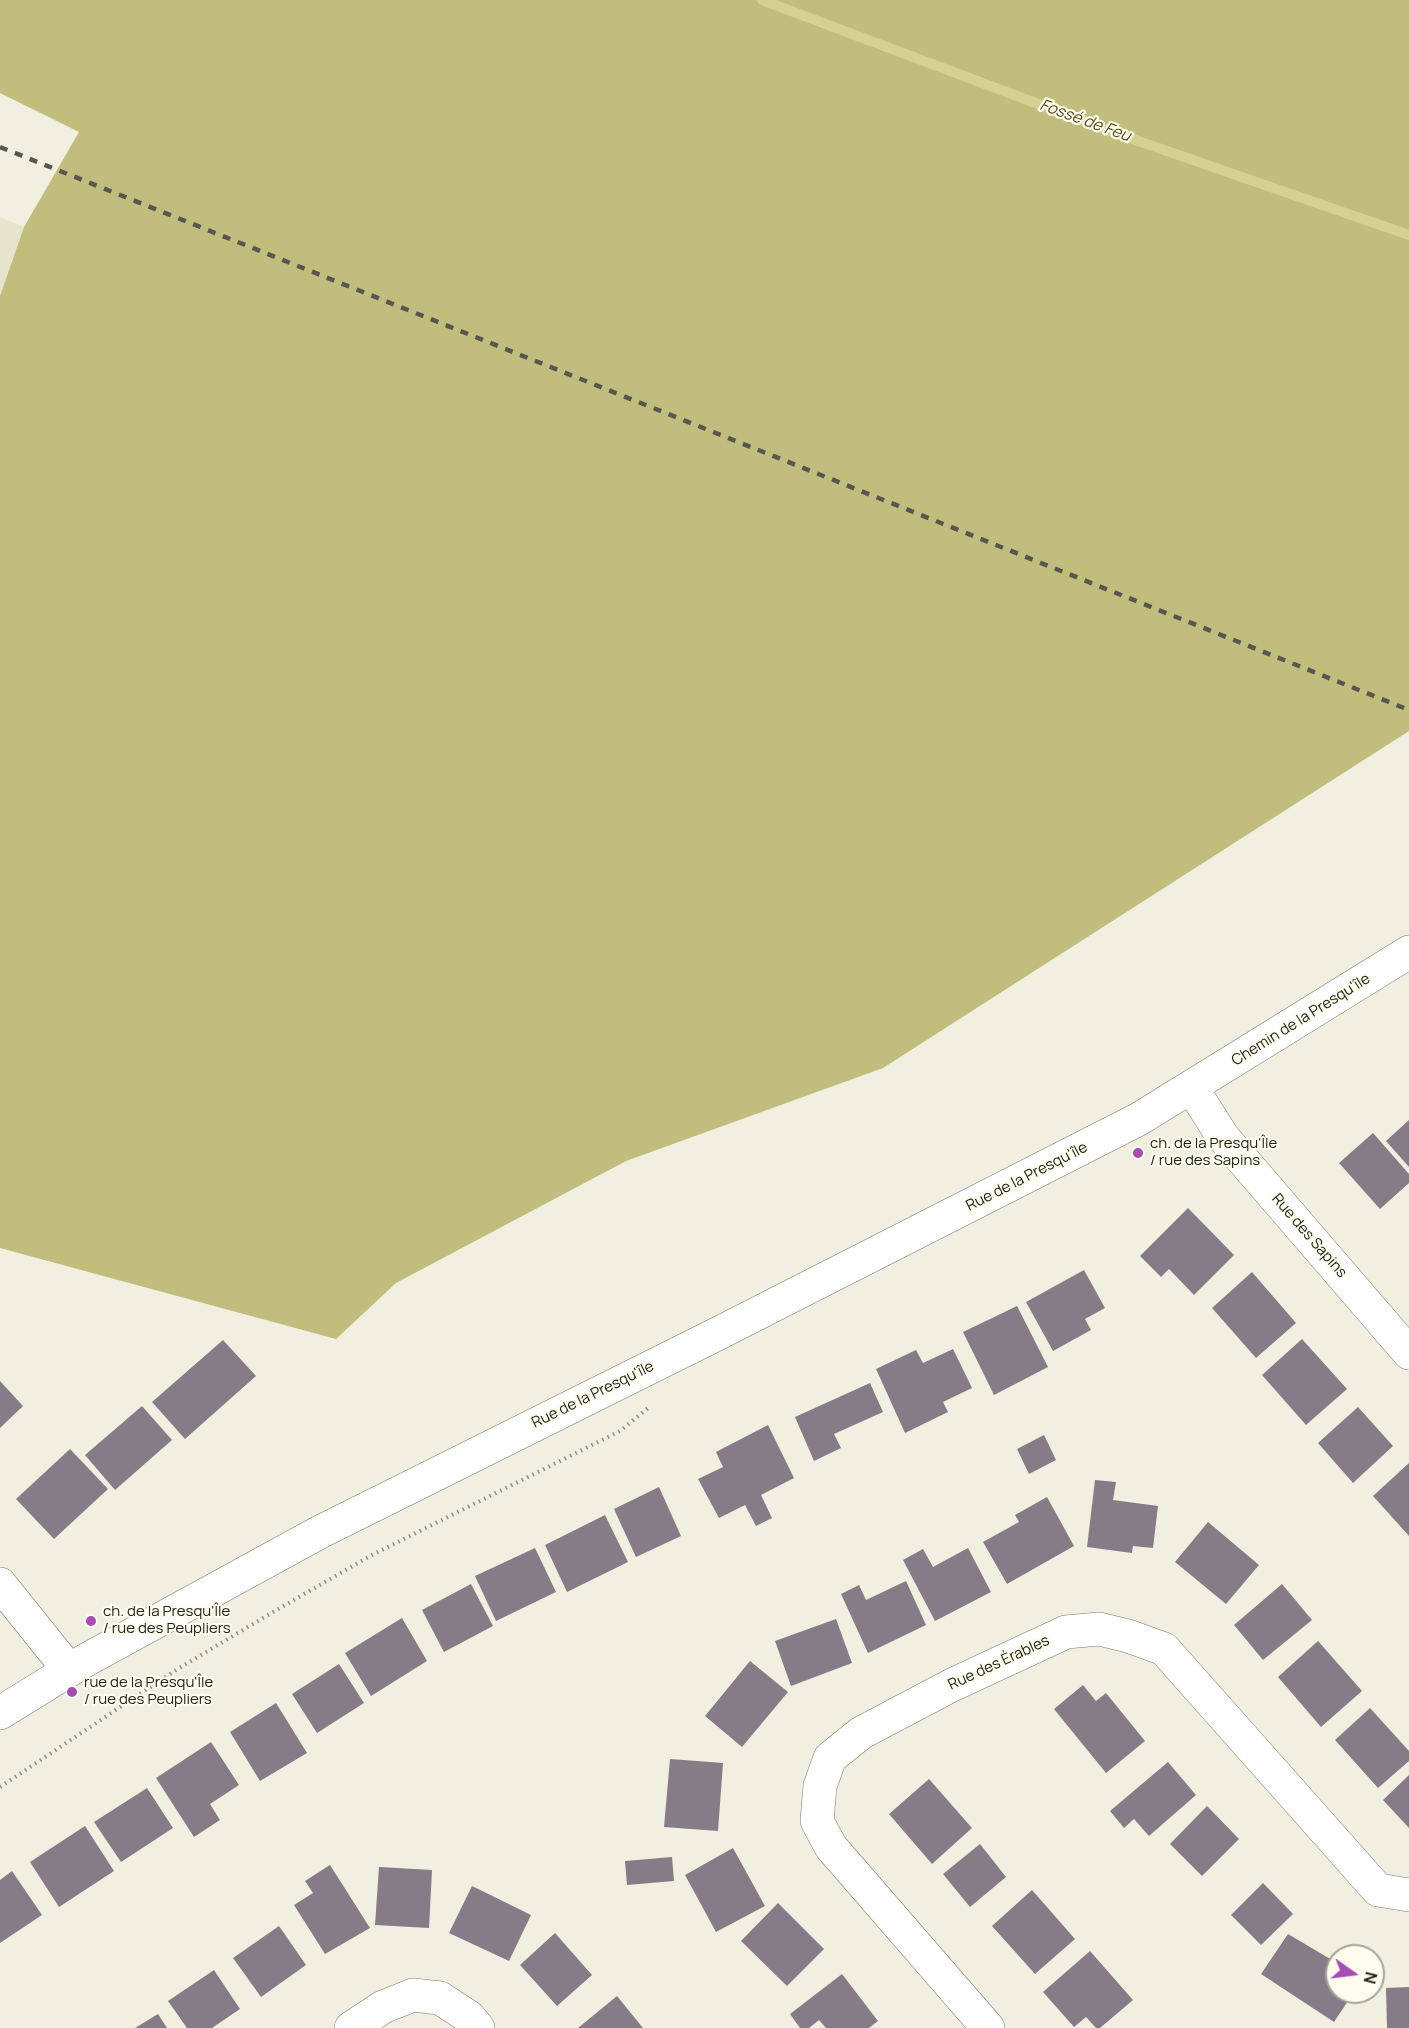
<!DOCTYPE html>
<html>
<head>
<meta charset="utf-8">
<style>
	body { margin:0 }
	#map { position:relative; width:1409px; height:2028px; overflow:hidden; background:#f0efe0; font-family:Manrope,sans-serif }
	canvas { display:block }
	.north { position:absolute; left:1325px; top:1944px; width:60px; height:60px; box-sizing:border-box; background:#fdfced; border:2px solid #a5a499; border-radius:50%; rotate:104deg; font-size:16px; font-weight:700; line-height:24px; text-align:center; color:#22211c }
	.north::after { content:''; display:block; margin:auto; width:21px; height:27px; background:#a84bb5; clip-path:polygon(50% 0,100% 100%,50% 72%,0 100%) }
</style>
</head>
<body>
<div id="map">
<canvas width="1409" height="2028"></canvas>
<div class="north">N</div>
</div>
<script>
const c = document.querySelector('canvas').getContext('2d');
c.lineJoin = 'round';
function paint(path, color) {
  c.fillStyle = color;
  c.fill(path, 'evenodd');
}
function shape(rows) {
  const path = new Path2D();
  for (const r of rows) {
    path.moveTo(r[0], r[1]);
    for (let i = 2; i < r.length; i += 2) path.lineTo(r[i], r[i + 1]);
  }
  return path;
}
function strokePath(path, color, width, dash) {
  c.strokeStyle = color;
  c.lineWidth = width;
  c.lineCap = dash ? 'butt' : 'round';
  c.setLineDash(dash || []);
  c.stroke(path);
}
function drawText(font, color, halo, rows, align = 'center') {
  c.font = font + ' Manrope,sans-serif';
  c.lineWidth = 4.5;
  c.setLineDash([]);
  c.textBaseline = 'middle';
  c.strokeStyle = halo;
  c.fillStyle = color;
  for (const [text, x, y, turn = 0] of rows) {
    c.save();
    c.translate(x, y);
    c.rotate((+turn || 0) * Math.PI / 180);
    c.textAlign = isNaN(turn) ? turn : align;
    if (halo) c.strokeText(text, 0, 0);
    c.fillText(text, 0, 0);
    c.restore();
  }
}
paint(shape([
	[0,217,24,227,0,296]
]), '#e5e4cd');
paint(shape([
	[0,0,1409,0,1409,731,883,1068,626,1161,396,1283,336,1339,0,1248,0,296,24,227,79,132,0,93]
]), '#c1bd7c');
strokePath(shape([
	[762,0,1118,134,1409,235]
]), '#d5d190', 10);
paint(shape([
	[1409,1120,1409,1167,1386,1141],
	[1373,1133,1409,1174,1409,1183,1380,1209,1339,1163],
	[1188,1208,1234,1255,1194,1295,1169,1269,1161,1277,1140,1256],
	[1084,1270,1105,1308,1085,1319,1091,1330,1053,1351,1026,1302],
	[1252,1272,1296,1323,1256,1358,1212,1308],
	[1017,1306,1048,1367,994,1395,963,1332],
	[1302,1339,1347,1389,1306,1425,1262,1375],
	[223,1340,256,1376,185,1439,152,1402],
	[953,1349,972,1388,943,1402,948,1412,905,1433,876,1369,916,1350,923,1363],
	[0,1381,23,1406,0,1428],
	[870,1383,883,1412,834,1434,841,1448,814,1461,795,1417],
	[142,1406,172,1440,115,1490,85,1455],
	[1358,1407,1393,1446,1353,1483,1318,1443],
	[768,1425,794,1478,761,1495,772,1518,756,1526,745,1505,719,1518,698,1479,723,1467,716,1452],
	[1044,1435,1056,1460,1029,1474,1017,1449],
	[70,1449,108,1489,54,1539,16,1499],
	[1409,1463,1409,1536,1373,1496],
	[1095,1480,1116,1482,1113,1500,1158,1506,1153,1548,1133,1546,1132,1553,1087,1547],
	[659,1487,681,1536,636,1557,614,1509],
	[1047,1497,1074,1546,1007,1584,983,1542,1019,1522,1015,1515],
	[605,1515,628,1562,567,1592,545,1545],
	[1208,1522,1259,1565,1226,1604,1175,1562],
	[535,1548,556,1592,496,1621,475,1576],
	[968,1548,991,1592,935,1621,903,1560,923,1549,933,1567],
	[906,1581,926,1625,868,1653,841,1594,859,1585,866,1600],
	[471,1584,493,1626,444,1652,422,1610],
	[1282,1584,1312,1620,1263,1660,1234,1625],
	[402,1618,427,1661,371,1696,345,1653],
	[836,1619,852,1663,791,1686,775,1641],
	[1318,1641,1362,1691,1321,1727,1278,1677],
	[750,1661,788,1692,742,1747,705,1716],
	[339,1664,364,1703,317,1733,292,1694],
	[1083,1685,1096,1701,1106,1693,1145,1741,1106,1773,1054,1709],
	[276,1703,307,1753,260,1781,230,1732],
	[1370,1708,1409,1751,1409,1761,1378,1788,1335,1740],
	[211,1742,239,1785,210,1804,220,1820,194,1837,156,1778],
	[670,1759,723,1763,718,1831,664,1827],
	[1168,1762,1196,1795,1149,1836,1134,1819,1124,1828,1110,1811],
	[1409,1775,1409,1828,1383,1800],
	[929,1779,972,1828,932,1864,889,1814],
	[147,1788,173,1828,121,1862,94,1822],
	[1207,1806,1239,1839,1202,1876,1170,1844],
	[85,1826,114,1871,59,1907,30,1862],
	[980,1844,1006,1877,970,1907,943,1874],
	[733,1848,765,1906,716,1932,685,1875],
	[672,1857,674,1881,627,1885,625,1861],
	[330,1865,370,1928,325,1954,294,1905,313,1893,305,1881],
	[379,1867,432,1870,429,1928,375,1925],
	[12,1871,42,1915,0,1943,0,1880],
	[1263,1883,1293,1914,1261,1945,1231,1915],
	[472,1886,531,1915,509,1961,449,1933],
	[1032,1890,1075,1939,1035,1974,992,1926],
	[778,1903,824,1949,787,1986,741,1941],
	[279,1926,306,1965,261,1997,233,1958],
	[555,1933,592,1975,557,2006,520,1965],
	[1288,1934,1337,1963,1337,1992,1354,1992,1334,2022,1261,1974],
	[1090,1951,1133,2000,1100,2028,1096,2028,1086,2017,1074,2027,1043,1992],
	[214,1970,240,2009,212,2028,187,2028,168,2001],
	[842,1974,878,2021,869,2028,826,2028,819,2020,809,2028,800,2028,790,2014],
	[1409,1987,1409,2028,1387,2028,1386,1988],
	[617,1996,643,2028,578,2028],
	[158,2014,167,2028,135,2028]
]), '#867c87');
const minor = shape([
	[1192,1088,1223,1137,1409,1353],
	[0,1584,69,1670],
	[351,2028,383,2007,413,1995,440,1998,469,2017,478,2028],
	[988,2028,831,1847,817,1821,820,1786,830,1758,861,1733,952,1685,1066,1632,1099,1629,1128,1636,1164,1649,1378,1890,1409,1895]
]);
const tertiary = shape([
	[0,1713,86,1660,320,1532,717,1334,1139,1119,1409,952]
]);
strokePath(minor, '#7a7a6d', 34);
strokePath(tertiary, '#7a7a6d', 34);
strokePath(shape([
	[0,1787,176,1670,273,1612,372,1555,620,1431,648,1408]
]), '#8f8e84', 4, [1.5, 4.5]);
strokePath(minor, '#fff', 33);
strokePath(tertiary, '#fff', 33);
strokePath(shape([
	[0,147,1409,710]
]), '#58574f', 4.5, [8, 8]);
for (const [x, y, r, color] of [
	[1138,1153,6,"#a84bb5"],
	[91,1621,6,"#a84bb5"],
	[72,1692,6,"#a84bb5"]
]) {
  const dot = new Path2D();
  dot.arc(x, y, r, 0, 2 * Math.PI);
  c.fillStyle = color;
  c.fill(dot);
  strokePath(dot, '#fdfced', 2);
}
drawText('15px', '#22211c', '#fdfced', [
	["Chemin de la Presqu'île",1301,1020,-32],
	["Rue de la Presqu'île",1027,1177,-27],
	["Rue des Sapins",1309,1236,49],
	["Rue de la Presqu'île",593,1395,-26],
	["Rue des Érables",999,1663,-25]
]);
drawText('15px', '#22211c', '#fdfced', [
	["ch. de la Presqu'Île",1150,1144],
	["/ rue des Sapins",1150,1161],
	["ch. de la Presqu'Île",103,1612],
	["/ rue des Peupliers",103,1629],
	["rue de la Presqu'Île",84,1683],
	["/ rue des Peupliers",84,1700]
], 'left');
drawText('italic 16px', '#534f1e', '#fdfced', [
	["Fossé de Feu",1085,121,20]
]);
</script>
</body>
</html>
